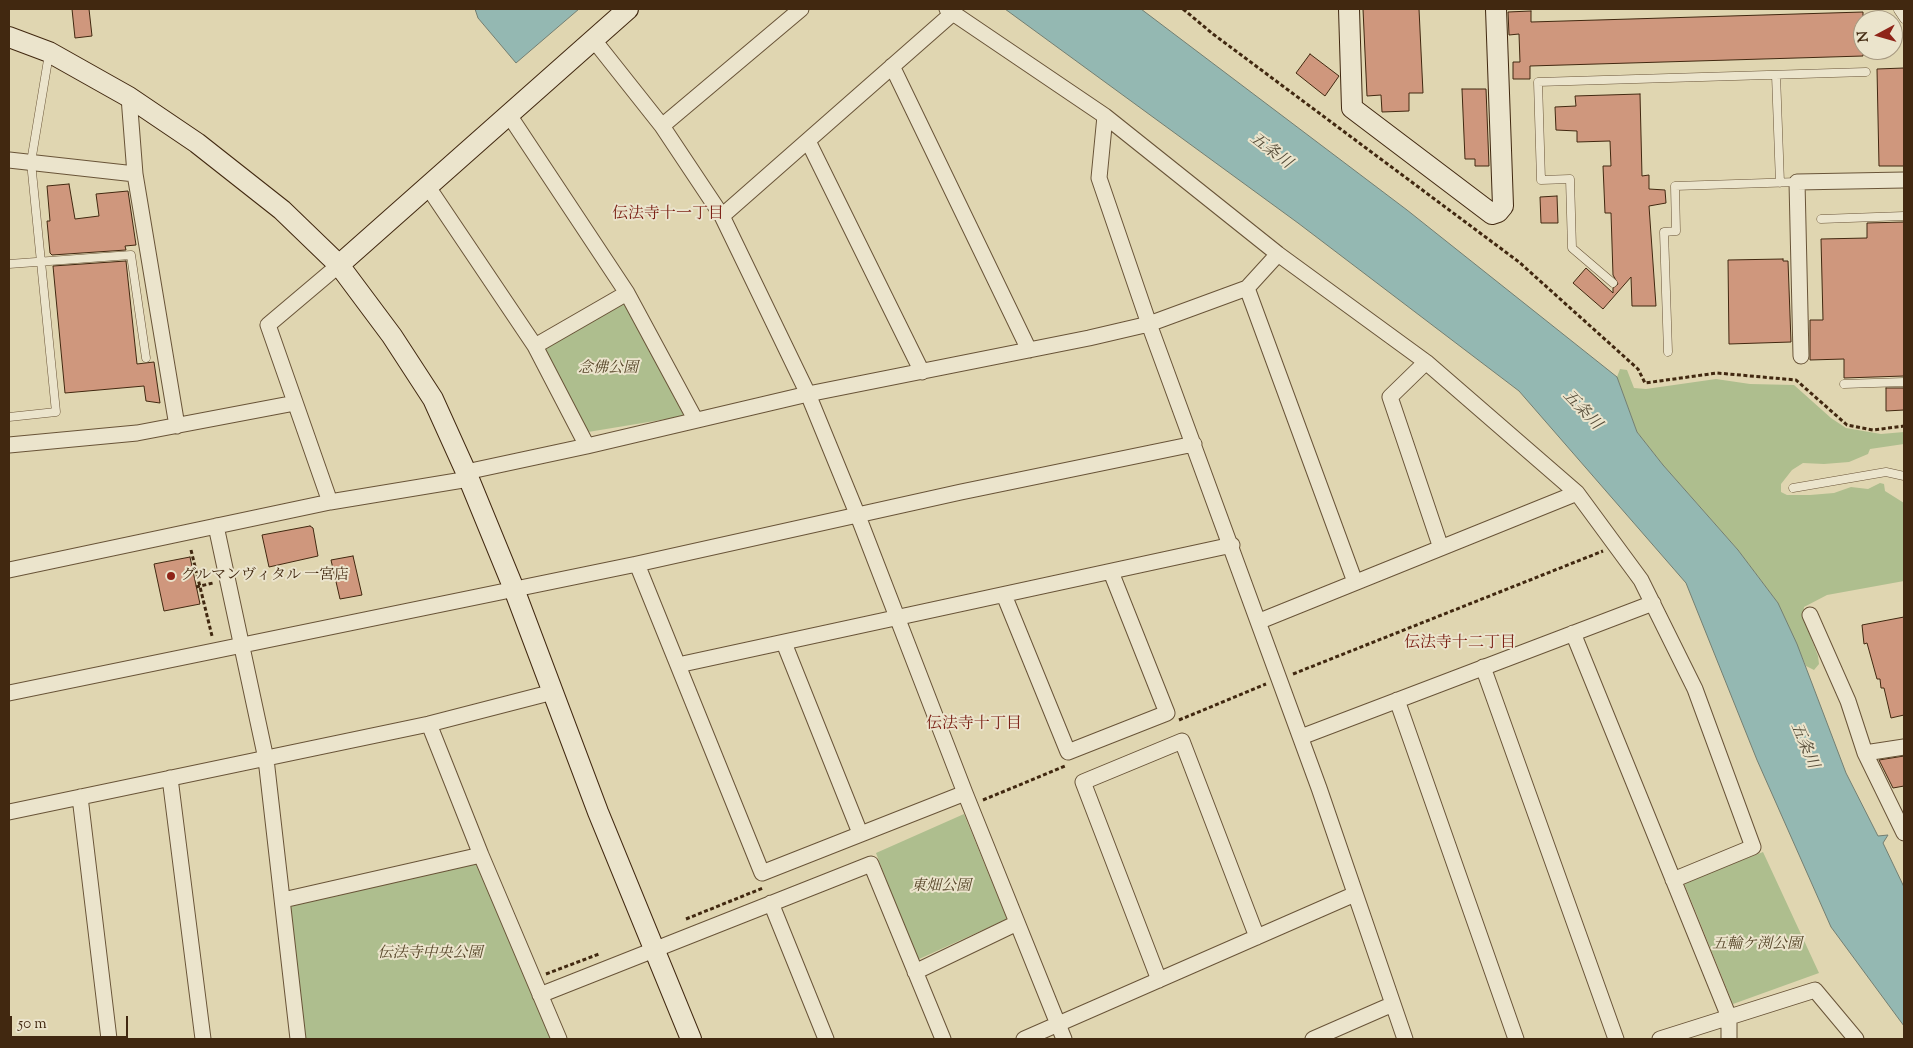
<!DOCTYPE html>
<html>
<head>
<meta charset="utf-8">
<style>
	body { margin:0 }
	#map { position:relative; width:1913px; height:1048px; overflow:hidden; background:#e0d6b1; font-family:"Sorts Mill Goudy",serif }
	canvas { display:block }
	.frame { position:absolute; inset:0; border:10px solid #412810; pointer-events:none }
	.north { position:absolute; left:1853px; top:10px; width:50px; height:50px; box-sizing:border-box; background:#ebe4cc; border:1px solid #a79981; border-radius:50%; rotate:264deg; font-size:14px; font-weight:700; line-height:20px; text-align:center; color:#412810 }
	.north::after { content:''; display:block; margin:auto; width:18px; height:22px; background:#8f2418; clip-path:polygon(50% 0,100% 100%,50% 72%,0 100%) }
	.scale { position:absolute; left:10px; top:1016px; width:118px; height:22px; box-sizing:border-box; border:2px solid #412810; border-top:0; padding-left:6px; font-size:15px; line-height:18px; white-space:nowrap; color:#412810; -webkit-text-stroke:4px #ebe4cc; paint-order:stroke }
</style>
</head>
<body>
<div id="map">
<canvas width="1913" height="1048"></canvas>
<div class="frame"></div>
<div class="north">N</div>
<div class="scale">50 m</div>
</div>
<script>
const c = document.querySelector('canvas').getContext('2d');
c.lineJoin = 'round';
function paint(path, color) {
  c.fillStyle = color;
  c.fill(path, 'evenodd');
}
function shape(rows) {
  const path = new Path2D();
  for (const r of rows) {
    path.moveTo(r[0], r[1]);
    for (let i = 2; i < r.length; i += 2) path.lineTo(r[i], r[i + 1]);
  }
  return path;
}
function strokePath(path, color, width, dash) {
  c.strokeStyle = color;
  c.lineWidth = width;
  c.lineCap = dash ? 'butt' : 'round';
  c.setLineDash(dash || []);
  c.stroke(path);
}
function drawText(font, color, halo, rows, align = 'center') {
  c.font = font + ' "Sorts Mill Goudy","Noto Serif JP",serif';
  c.lineWidth = 4;
  c.setLineDash([]);
  c.textBaseline = 'middle';
  c.strokeStyle = halo;
  c.fillStyle = color;
  for (const [text, x, y, turn = 0] of rows) {
    c.save();
    c.translate(x, y);
    c.rotate((+turn || 0) * Math.PI / 180);
    c.textAlign = isNaN(turn) ? turn : align;
    if (halo) c.strokeText(text, 0, 0);
    c.fillText(text, 0, 0);
    c.restore();
  }
}
paint(shape([
	[626,300,685,416,588,432,543,346],
	[1620,369,1627,370,1634,388,1646,389,1716,379,1750,384,1794,385,1831,418,1846,428,1881,434,1904,432,1904,444,1870,449,1868,454,1849,462,1824,464,1803,463,1792,470,1781,484,1781,492,1787,495,1810,495,1834,493,1851,487,1868,489,1880,483,1884,484,1885,491,1904,503,1904,581,1827,595,1804,607,1803,617,1818,656,1819,664,1814,670,1806,666,1778,603,1738,550,1663,465,1637,432,1617,377],
	[964,814,1007,919,917,960,876,853],
	[1763,852,1819,973,1733,1004,1684,883],
	[481,855,559,1039,299,1039,283,900]
]), '#aebe8e');
const water = shape([
	[475,9,579,9,516,63,478,18,475,9],
	[1005,9,1141,9,1407,210,1617,377,1637,432,1663,465,1738,550,1778,603,1797,644,1846,773,1878,836,1888,835,1883,843,1904,887,1904,1026,1831,927,1757,760,1686,583,1519,391,1298,223,1005,9]
]);
paint(water, '#94b8b2');
strokePath(water, '#737e71', 1);
const building = shape([
	[72,9,89,9,92,36,75,38,72,9],
	[1363,9,1419,9,1423,93,1409,93,1409,111,1382,112,1381,95,1367,96,1363,9],
	[1531,11,1531,22,1863,12,1863,56,1530,66,1530,79,1513,79,1513,62,1520,62,1519,34,1509,35,1508,12,1531,11],
	[1310,54,1339,76,1325,96,1296,73,1310,54],
	[1904,68,1904,166,1879,166,1877,69,1904,68],
	[1462,89,1486,89,1489,166,1475,166,1475,159,1465,159,1462,89],
	[1640,94,1642,176,1649,175,1649,189,1665,190,1666,203,1649,206,1656,306,1632,306,1631,277,1603,309,1573,283,1586,268,1613,293,1613,288,1618,284,1613,275,1611,213,1605,213,1603,166,1611,166,1610,141,1577,142,1577,131,1556,130,1555,107,1576,106,1575,96,1640,94],
	[69,184,75,219,99,216,96,194,128,191,136,245,125,246,126,250,52,255,50,253,47,221,50,221,47,186,69,184],
	[1557,196,1558,223,1541,223,1540,197,1557,196],
	[1904,222,1904,376,1844,378,1844,359,1810,360,1810,320,1823,320,1821,239,1867,238,1867,223,1904,222],
	[1783,259,1783,261,1788,261,1791,342,1729,344,1728,260,1783,259],
	[126,261,137,364,154,362,160,403,146,401,144,386,65,393,53,266,126,261],
	[1886,388,1904,388,1904,410,1886,411,1886,388],
	[310,526,313,528,318,556,269,567,262,535,310,526],
	[353,556,362,595,340,599,331,560,353,556],
	[190,557,200,604,164,611,154,564,190,557],
	[1904,617,1904,715,1891,718,1884,688,1881,688,1880,679,1877,679,1867,643,1864,644,1862,625,1904,617],
	[1904,756,1904,786,1893,788,1879,760,1904,756]
]);
paint(building, '#cf977d');
strokePath(building, '#412810', 1);
const lane = shape([
	[1898,10,1904,19],
	[1776,75,1780,183],
	[1821,219,1904,216],
	[9,264,131,255,146,358],
	[1613,283,1572,248,1570,179,1541,180,1538,82,1866,72],
	[1668,352,1664,232,1676,231,1675,186,1797,182],
	[1844,384,1904,382],
	[9,417,56,412,31,162,49,54],
	[1793,488,1886,472,1904,476]
]);
const street = shape([
	[947,9,1105,116,1278,254,1426,362,1577,493,1641,580,1695,689,1753,847,1673,880],
	[593,39,662,126,722,216,808,394,858,516,965,793,1064,1039],
	[892,66,1029,350],
	[129,97,135,174,177,426],
	[509,115,627,293,695,419],
	[1105,116,1099,178,1149,324,1319,788,1405,1039],
	[662,126,801,9],
	[808,141,922,372],
	[9,160,135,174],
	[428,187,535,346],
	[722,216,954,12],
	[1247,288,1355,582],
	[627,293,535,346,587,446,808,394,1089,338,1149,324,1247,288,1278,254],
	[1801,356,1797,182,1904,180],
	[1426,362,1390,397,1441,548],
	[9,445,137,433,295,403],
	[466,472,587,446],
	[330,502,268,325,339,265],
	[216,526,266,759,298,1039],
	[637,564,762,873,965,793],
	[9,570,330,502,469,479],
	[1004,595,1068,752,1167,713,1111,572],
	[1810,615,1848,701,1865,753,1904,833],
	[1260,621,1577,493],
	[1573,633,1729,1017,1729,1039],
	[784,643,860,833],
	[678,665,1232,545],
	[1483,667,1616,1039],
	[9,693,637,564,961,492,1194,444],
	[1397,700,1516,1039],
	[429,724,481,855,559,1039],
	[1301,737,1653,603],
	[1865,753,1904,747],
	[170,778,203,1039],
	[80,797,109,1039],
	[9,812,429,724,553,692],
	[283,900,481,855],
	[771,903,826,1039],
	[915,972,1017,923],
	[1159,980,1083,782,1182,741,1257,937],
	[540,995,871,864,943,1039],
	[1024,1039,1355,894],
	[1313,1039,1393,1004],
	[1660,1039,1815,990,1856,1039]
]);
const secondary = shape([
	[1349,9,1352,108,1492,214,1498,212,1503,206,1496,9],
	[9,37,49,52,129,97,197,143,282,210,339,265,392,336,433,399,466,472,514,589,598,812,691,1039],
	[339,265,628,9]
]);
strokePath(lane, '#695438', 9);
strokePath(street, '#695438', 17);
strokePath(secondary, '#412810', 22);
strokePath(shape([
	[1183,9,1213,34,1519,262,1638,369,1645,383,1717,373,1796,380,1847,425,1873,430,1904,426],
	[191,550,212,636],
	[196,587,213,583],
	[1293,674,1603,551],
	[1179,720,1266,684],
	[983,800,1065,766],
	[686,919,763,888],
	[546,974,599,954]
]), '#412810', 3, [4, 2.5]);
strokePath(lane, '#ebe4cc', 8);
strokePath(street, '#ebe4cc', 15);
strokePath(secondary, '#ebe4cc', 20);
for (const [x, y, r, color] of [
	[171,576,5,"#8f2418"]
]) {
  const dot = new Path2D();
  dot.arc(x, y, r, 0, 2 * Math.PI);
  c.fillStyle = color;
  c.fill(dot);
  strokePath(dot, '#ebe4cc', 2);
}
drawText('italic 15px', '#574629', '#ebe4cc', [
	["念佛公園",608,369],
	["東畑公園",941,887],
	["五輪ケ渕公園",1757,945],
	["伝法寺中央公園",430,954]
]);
drawText('15px', '#412810', '#ebe4cc', [
	["グルマンヴィタル 一宮店",181,576]
], 'left');
drawText('italic 16px', '#564c38', '#ebe4cc', [
	["五条川",1270,152,37],
	["五条川",1581,411,46],
	["五条川",1803,746,67]
]);
drawText('16px', '#7a1f14', '#ebe4cc', [
	["伝法寺十一丁目",668,215],
	["伝法寺十二丁目",1460,644],
	["伝法寺十丁目",974,725]
]);
</script>
</body>
</html>
